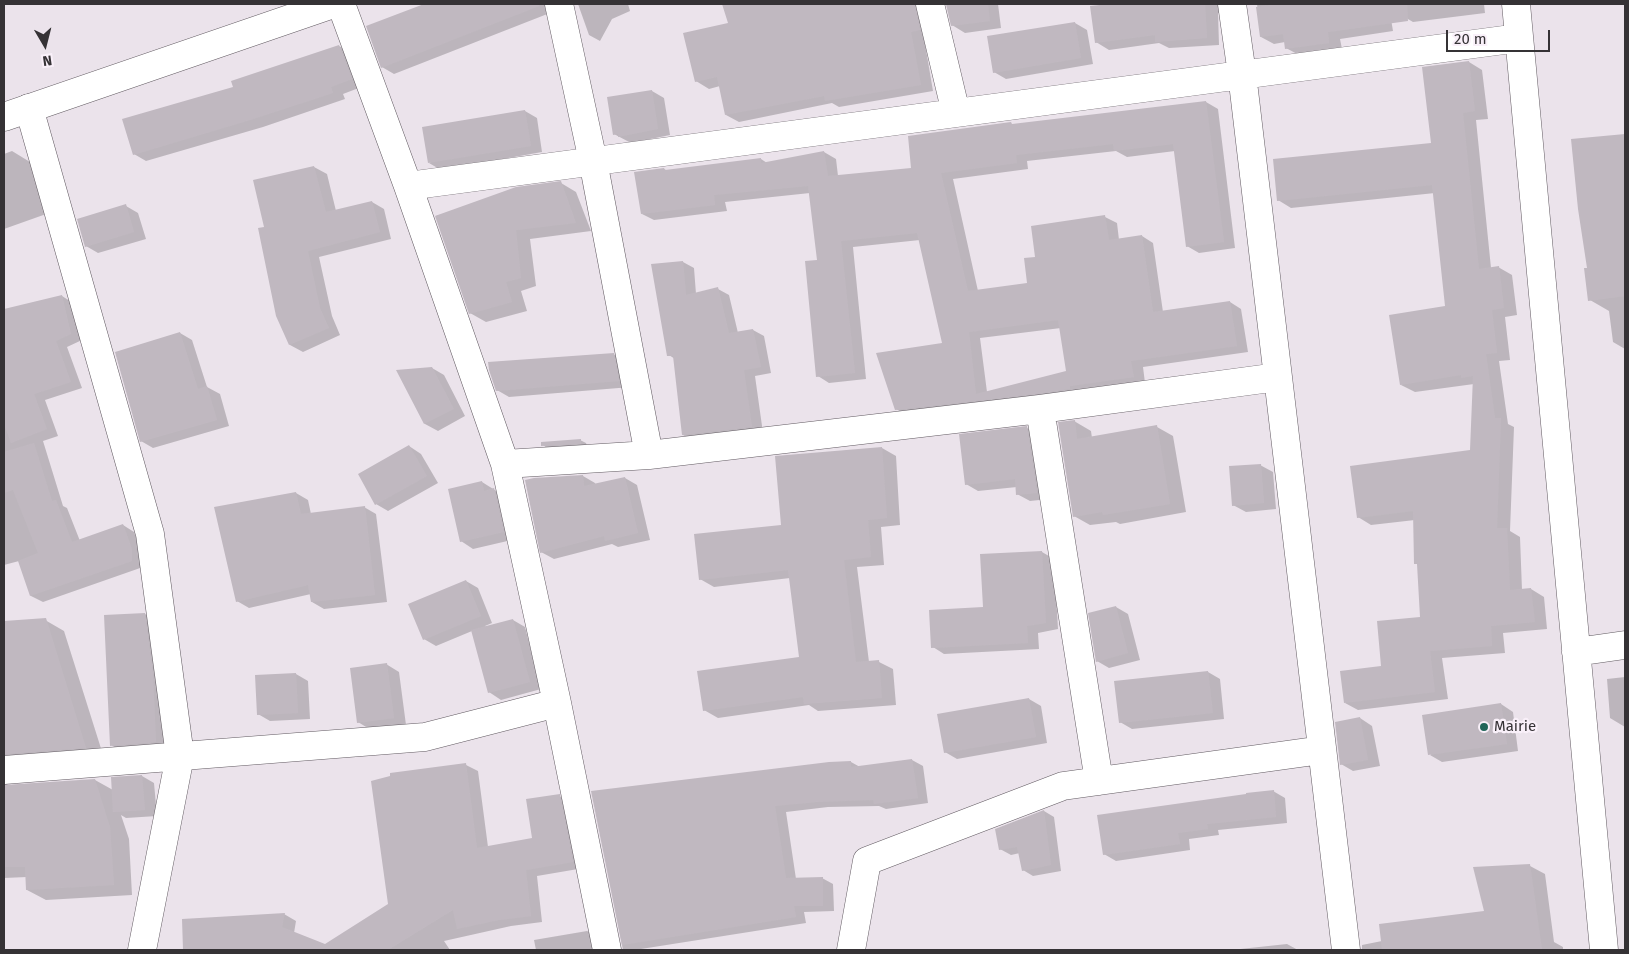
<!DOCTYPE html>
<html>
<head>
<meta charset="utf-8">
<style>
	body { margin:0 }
	#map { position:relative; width:1629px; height:954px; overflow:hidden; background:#ebe3eb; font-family:"Fira Sans",sans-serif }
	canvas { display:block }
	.frame { position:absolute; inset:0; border:5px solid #353235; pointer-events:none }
	.north { position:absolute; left:20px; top:20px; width:50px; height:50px; -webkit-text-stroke:4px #f9f0f9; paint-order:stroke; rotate:172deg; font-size:14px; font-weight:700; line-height:20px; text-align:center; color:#353235 }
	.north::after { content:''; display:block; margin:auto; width:18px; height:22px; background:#353235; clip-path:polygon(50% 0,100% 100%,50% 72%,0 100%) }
	.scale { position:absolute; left:1446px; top:30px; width:104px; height:22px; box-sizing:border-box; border:2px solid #353235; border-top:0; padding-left:6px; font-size:15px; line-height:18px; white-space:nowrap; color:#353235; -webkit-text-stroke:4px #f9f0f9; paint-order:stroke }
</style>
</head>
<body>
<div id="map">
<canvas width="1629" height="954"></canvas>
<div class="frame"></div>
<div class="north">N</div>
<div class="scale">20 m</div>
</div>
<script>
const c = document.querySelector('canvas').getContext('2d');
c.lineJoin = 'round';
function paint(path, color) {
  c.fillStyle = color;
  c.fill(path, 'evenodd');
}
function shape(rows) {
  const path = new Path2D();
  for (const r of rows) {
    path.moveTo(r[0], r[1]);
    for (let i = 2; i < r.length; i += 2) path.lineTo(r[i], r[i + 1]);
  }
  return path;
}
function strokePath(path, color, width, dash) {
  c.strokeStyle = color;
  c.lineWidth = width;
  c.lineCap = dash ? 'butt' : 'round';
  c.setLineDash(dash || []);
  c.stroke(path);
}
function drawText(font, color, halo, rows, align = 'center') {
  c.font = font + ' "Fira Sans",sans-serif';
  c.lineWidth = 4.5;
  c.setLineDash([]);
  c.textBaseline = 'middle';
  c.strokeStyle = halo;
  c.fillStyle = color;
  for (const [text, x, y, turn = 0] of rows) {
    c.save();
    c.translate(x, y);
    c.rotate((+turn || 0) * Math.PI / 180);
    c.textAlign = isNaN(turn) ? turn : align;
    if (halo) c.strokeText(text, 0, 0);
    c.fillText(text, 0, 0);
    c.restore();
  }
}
paint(shape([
	[427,4,557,4,555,11,394,74,382,67,367,27],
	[578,4,628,4,630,11,612,19,600,41,589,35],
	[723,4,772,4,773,7,796,4,929,4,932,37,924,38,933,91,839,107,832,103,739,122,726,115,720,86,709,89,696,81,729,24],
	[947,4,998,4,1001,28,965,33,952,25],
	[1118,4,1231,4,1229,11,1218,13,1219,45,1169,48,1159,43,1109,50,1096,42,1092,7],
	[1257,4,1384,4,1389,7,1393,31,1340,39,1342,49,1299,55,1286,48,1285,42,1274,44,1261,37],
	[1400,4,1484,4,1485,13,1413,22,1401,15],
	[1075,23,1087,30,1093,64,1006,79,994,72],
	[339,46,351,53,364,86,343,94,345,99,263,127,146,161,134,154,234,88],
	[1469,62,1482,70,1488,119,1476,120,1491,268,1498,267,1512,275,1517,315,1505,317,1510,360,1499,361,1508,424,1514,427,1510,531,1520,537,1522,590,1531,589,1544,597,1547,629,1503,633,1505,653,1442,658,1448,699,1358,710,1345,703,1383,667,1422,619,1415,520,1371,525,1358,517,1471,451,1474,384,1415,392,1401,385,1446,307,1435,193,1291,208,1278,200,1432,144],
	[652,91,664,98,670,135,631,143,614,134],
	[1206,102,1218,109,1235,248,1199,253,1187,246,1175,151,1127,157,1116,151,1027,161,1028,169,953,179,978,291,1029,284,1037,258,1105,217,1117,223,1119,240,1142,236,1153,243,1163,312,1230,302,1241,309,1248,352,1143,367,1145,383,908,416,896,409,943,344,920,240,853,247,866,379,829,383,818,376,819,261,810,193,725,202,727,211,654,220,642,214,664,169,668,171,761,159,767,163,824,152,836,159,838,176,912,169,1014,125],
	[1061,328,1068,372,987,392,980,338],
	[525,111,537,118,542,152,441,170,429,163],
	[1625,135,1625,349,1613,342,1609,311,1590,300,1588,269,1573,140],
	[12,151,30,162,49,213,4,229,4,154],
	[314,167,327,174,336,211,372,202,384,209,391,239,319,257,332,316,340,335,303,352,290,345,278,316,266,228,255,181],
	[561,183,576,192,591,231,530,239,536,286,521,291,527,311,486,322,470,313,436,216],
	[126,206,138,213,146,239,98,253,86,246],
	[683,262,694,268,696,294,718,289,729,295,738,333,753,330,764,336,771,373,755,376,763,433,694,441,683,435,675,359,669,355],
	[62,296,73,303,82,340,67,347,82,388,45,400,58,436,43,441,63,506,67,508,80,541,123,525,134,532,143,557,143,567,43,602,31,596,19,561,4,565,4,311],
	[180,333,192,340,207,387,220,394,229,426,153,448,141,441],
	[613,354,626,361,631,387,509,397,497,390],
	[432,368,444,375,465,416,438,431,425,424,398,371],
	[1074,421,1091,431,1092,438,1157,427,1173,436,1186,512,1120,524,1116,522,1090,525,1074,516],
	[1027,428,1039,435,1049,499,1030,501,1017,494,1017,487,978,491,966,484],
	[580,440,586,443,587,446,548,449,543,445],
	[409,446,421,454,438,483,388,511,376,504],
	[882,448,896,456,900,525,881,527,884,565,857,567,869,662,879,662,893,669,896,705,818,711,809,705,718,718,704,710,801,658,790,578,714,587,700,579,782,526],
	[1260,465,1273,472,1276,509,1246,512,1233,505],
	[583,476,595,483,596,485,625,478,637,485,650,540,618,547,612,544,554,559,541,552,534,479],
	[482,482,506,497,516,539,473,549,461,541],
	[296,493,308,500,311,514,364,507,376,514,387,602,324,609,312,602,311,594,249,608,237,601],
	[1042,552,1054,559,1058,629,1038,633,1039,649,944,654,933,647,984,608],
	[466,581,478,588,492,623,485,626,486,627,513,620,525,627,541,689,501,700,489,692,472,631,436,646,424,639],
	[1116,607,1128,614,1140,660,1109,668,1097,661],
	[145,614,167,628,179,755,134,758,111,745],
	[45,620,64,631,104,758,7,783,8,787,95,780,113,790,113,778,142,776,154,783,157,816,126,818,121,815,129,839,132,895,46,900,27,890,27,877,4,878,4,622],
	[386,664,399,672,406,725,371,730,358,722],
	[1208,672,1220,679,1224,719,1132,729,1120,722],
	[296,674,308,681,310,719,270,721,258,714],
	[1625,677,1625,727,1610,718,1607,679],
	[1029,699,1041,706,1047,743,957,759,945,752],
	[1501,704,1513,712,1518,751,1442,762,1430,755],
	[1360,718,1372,726,1380,766,1353,771,1341,764],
	[912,760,923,766,928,803,886,809,879,806,828,807,786,812,796,879,822,878,833,884,834,911,804,912,806,923,641,949,641,950,623,950,592,792,851,762,860,767],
	[466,765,478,771,488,847,534,839,559,796,571,803,584,868,537,876,542,922,511,926,444,941,450,950,184,950,183,920,284,914,296,921,294,933,325,945,390,905],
	[1273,791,1285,798,1287,823,1218,830,1219,835,1189,839,1190,850,1116,861,1104,854],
	[1044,811,1054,817,1061,871,1033,876,1023,870,1020,853,1011,855,1000,849],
	[1530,866,1545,874,1554,942,1563,947,1563,950,1362,950,1362,945,1382,941,1486,912],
	[587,931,598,937,600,950,536,950,534,940],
	[1287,944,1298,950,1231,950]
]), '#0003');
paint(shape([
	[424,4,539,4,539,6,381,68,366,26],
	[722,4,915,4,920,30,911,32,921,85,825,101,824,96,725,115,717,77,695,82,683,33,728,23],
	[946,4,988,4,990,21,951,26],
	[1109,4,1205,4,1207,38,1155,42,1155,35,1095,43,1090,6],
	[1277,4,1407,4,1408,21,1328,32,1329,43,1285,49,1283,34,1260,37,1256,7],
	[1075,22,1081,58,993,73,987,36],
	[339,45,352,79,331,87,333,93,250,120,133,155,122,119,233,87,231,81],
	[1469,61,1475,111,1463,113,1479,269,1499,266,1504,308,1492,310,1497,353,1486,354,1495,418,1501,418,1497,528,1507,528,1510,590,1531,588,1535,622,1491,626,1492,646,1430,651,1435,692,1344,703,1340,671,1381,666,1377,621,1420,617,1417,564,1414,564,1413,511,1357,518,1350,466,1470,450,1473,376,1461,378,1461,375,1400,385,1389,315,1445,306,1432,185,1277,201,1273,159,1431,143,1422,67],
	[652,90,658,129,618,137,618,134,613,135,607,97],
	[1206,101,1224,242,1186,247,1173,144,1114,151,1113,144,1016,155,1017,163,941,173,968,291,1027,283,1024,258,1035,257,1031,226,1105,215,1109,240,1142,235,1153,312,1230,301,1237,346,1131,361,1134,377,1070,386,1070,389,1038,394,895,410,876,353,942,343,917,233,841,241,855,373,816,377,805,261,817,260,808,186,714,195,715,205,641,214,634,172,664,168,665,170,761,158,761,163,824,151,828,176,911,168,908,136,1011,122,1012,124],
	[1058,320,1066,371,976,394,969,332],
	[525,110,531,146,428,163,422,127],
	[1625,134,1625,296,1588,301,1584,268,1587,268,1578,209,1571,139],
	[314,166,326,212,372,201,380,232,308,251,320,308,329,328,289,345,276,316,258,228,264,227,253,180],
	[561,181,576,223,516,230,521,278,506,282,512,302,469,314,435,216,516,187],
	[126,204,134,232,85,247,77,219],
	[683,261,686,295,718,287,729,333,753,329,761,367,744,370,752,427,682,435,673,356,667,356,651,264],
	[62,295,71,334,56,341,71,382,34,394,47,429,11,443,4,424,4,309],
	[180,332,198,389,207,386,217,420,140,442,115,352],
	[614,353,619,381,496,391,489,370,488,362],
	[432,367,454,409,424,424,396,370],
	[1075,420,1077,439,1157,425,1170,504,1103,515,1102,512,1073,517,1058,422],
	[1027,426,1037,493,1016,495,1015,479,965,485,959,434],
	[581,439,581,444,541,446,541,442],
	[34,443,52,501,56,500,72,542,123,524,132,549,132,561,30,596,18,561,38,553,13,490,4,493,4,452],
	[409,445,427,476,375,505,358,474],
	[882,447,887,518,868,520,871,557,844,560,856,662,879,660,882,698,804,704,803,697,703,711,697,671,799,657,788,570,699,580,694,534,781,525,775,456],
	[1261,464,1264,503,1232,506,1229,466],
	[583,475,584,486,625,477,638,533,605,541,604,536,540,553,525,480,534,478],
	[482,481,484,491,494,488,504,532,460,542,448,489],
	[296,492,301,514,365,506,375,595,311,602,308,585,236,602,214,507],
	[1042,551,1046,623,1027,626,1028,643,931,648,929,610,983,607,980,554],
	[466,580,481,616,423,640,408,604],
	[1116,606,1128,653,1096,662,1088,613],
	[145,613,153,675,156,742,110,746,104,615],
	[46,618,86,748,4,754,4,621],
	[513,619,530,682,488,693,471,630],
	[387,663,394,718,357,723,350,668],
	[1208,671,1213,713,1119,723,1114,681],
	[296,673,298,713,257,715,255,675],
	[1029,698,1036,737,944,753,937,714],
	[1501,703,1507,744,1428,755,1422,715],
	[1360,717,1368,760,1340,765,1335,722],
	[912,759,918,798,874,804,873,800,816,802,775,806,786,878,823,877,823,906,794,906,796,917,622,945,591,791,829,762,851,761,851,767],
	[466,763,477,848,532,838,526,799,560,794,573,862,526,870,531,916,499,920,457,929,453,910,388,950,183,950,182,919,285,913,282,927,325,944,388,904,371,781,390,776,390,773],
	[142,775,145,810,113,812,111,777],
	[95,779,110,827,114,885,26,890,25,867,4,867,4,785],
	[1274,790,1276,817,1207,824,1208,829,1178,833,1180,844,1103,855,1097,815,1246,794,1246,793],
	[1044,810,1051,865,1022,871,1017,847,999,850,995,829],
	[1530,864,1542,950,1382,950,1379,924,1484,911,1473,867]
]), '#c0b8c0');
const minor = shape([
	[341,4,408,186,505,464,557,703,607,950],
	[559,4,593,161,649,455],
	[930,4,956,113],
	[1232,4,1242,74,1346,950],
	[1516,4,1604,950],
	[29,108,150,534,180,756,142,950],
	[408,186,1519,38],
	[1040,409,1099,781],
	[505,464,649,455,1040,409,1278,377],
	[1576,652,1625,645],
	[4,770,425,737,557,703],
	[851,950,867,861,1063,786,1322,750]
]);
const tertiary = shape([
	[4,117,333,4]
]);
strokePath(minor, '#625b62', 29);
strokePath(tertiary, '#625b62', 29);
strokePath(minor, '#fff', 28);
strokePath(tertiary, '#fff', 28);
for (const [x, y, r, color] of [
	[1484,727,5,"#206558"]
]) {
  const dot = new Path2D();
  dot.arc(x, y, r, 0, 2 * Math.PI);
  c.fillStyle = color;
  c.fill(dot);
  strokePath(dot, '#f9f0f9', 2);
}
drawText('15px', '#353235', '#f9f0f9', [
	["Mairie",1494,727]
], 'left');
</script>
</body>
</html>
